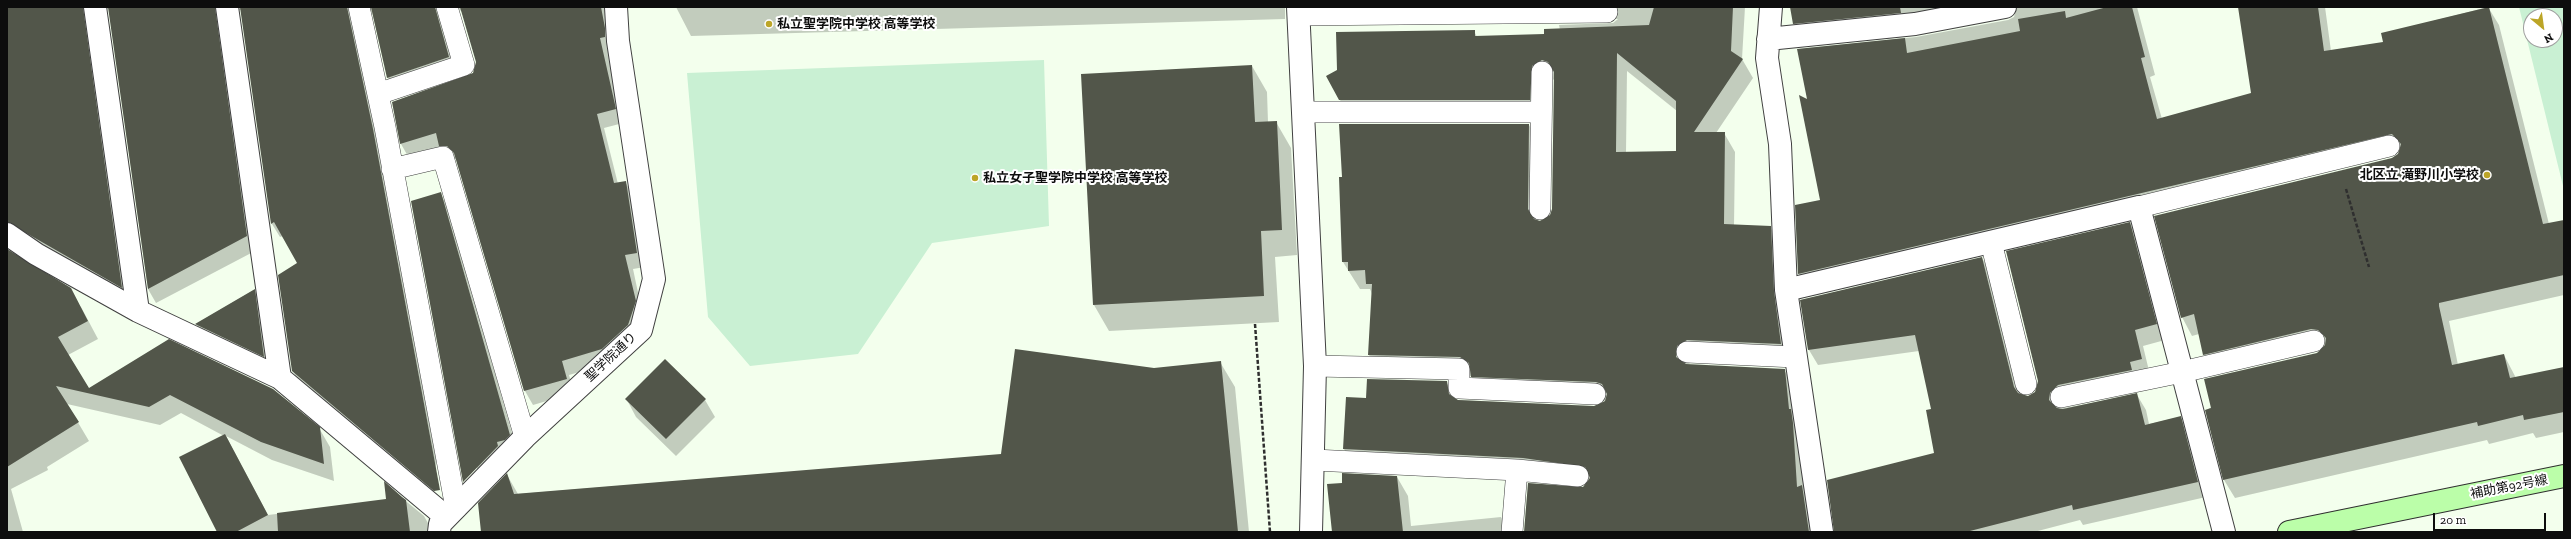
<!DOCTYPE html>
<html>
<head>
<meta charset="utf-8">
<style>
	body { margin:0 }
	#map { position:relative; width:2571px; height:539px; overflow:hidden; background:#f3ffed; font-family:"Zilla Slab",serif }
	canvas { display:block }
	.frame { position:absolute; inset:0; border:8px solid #0d0d0d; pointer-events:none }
	.north { position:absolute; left:2523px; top:8px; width:40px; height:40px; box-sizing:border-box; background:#fff; border:1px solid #9e9e9e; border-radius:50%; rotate:151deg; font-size:11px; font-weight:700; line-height:16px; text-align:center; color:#0d0d0d }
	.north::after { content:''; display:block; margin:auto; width:14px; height:18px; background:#bca527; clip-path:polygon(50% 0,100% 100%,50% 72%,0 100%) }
	.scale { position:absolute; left:2433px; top:513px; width:113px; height:18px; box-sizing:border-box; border:2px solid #0d0d0d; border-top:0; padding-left:5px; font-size:12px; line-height:14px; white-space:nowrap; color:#0d0d0d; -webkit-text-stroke:3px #fff; paint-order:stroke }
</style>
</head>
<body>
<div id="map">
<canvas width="2571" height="539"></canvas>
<div class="frame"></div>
<div class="north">N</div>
<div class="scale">20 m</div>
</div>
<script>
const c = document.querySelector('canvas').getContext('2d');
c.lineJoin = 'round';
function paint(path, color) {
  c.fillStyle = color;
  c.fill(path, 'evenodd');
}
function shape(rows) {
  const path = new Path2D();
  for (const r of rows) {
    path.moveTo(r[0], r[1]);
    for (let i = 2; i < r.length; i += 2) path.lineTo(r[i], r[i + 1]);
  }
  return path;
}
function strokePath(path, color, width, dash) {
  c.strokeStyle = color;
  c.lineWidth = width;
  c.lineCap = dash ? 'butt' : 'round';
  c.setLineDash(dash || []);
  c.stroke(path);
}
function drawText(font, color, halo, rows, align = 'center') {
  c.font = font + ' "Zilla Slab","Noto Sans JP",serif';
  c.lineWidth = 4;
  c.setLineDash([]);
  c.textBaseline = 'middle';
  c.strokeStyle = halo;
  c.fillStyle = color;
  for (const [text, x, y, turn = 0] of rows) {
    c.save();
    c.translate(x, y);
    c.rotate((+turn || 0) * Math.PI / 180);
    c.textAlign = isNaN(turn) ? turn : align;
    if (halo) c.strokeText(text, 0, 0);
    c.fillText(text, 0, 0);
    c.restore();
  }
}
paint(shape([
	[2519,7,2564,7,2564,190],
	[2531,16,2555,16,2555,40,2531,40],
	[1044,60,1049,226,932,243,858,354,750,366,708,317,687,73]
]), '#c9f0d3');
paint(shape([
	[7,7,610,7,613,51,608,52,623,123,604,128,618,184,625,182,634,196,645,267,633,269,643,316,610,363,569,375,574,393,533,405,525,391,458,162,456,159,409,158,401,144,393,103,474,73,477,62,462,12,459,9,446,12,457,71,396,92,388,78,372,12,364,9,437,444,434,497,301,386,293,371,299,264,283,236,280,237,272,224,241,10,227,11,255,251,156,303,148,289,109,9,95,11,129,301,21,237,7,193],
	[676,7,1285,7,1285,19,691,36],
	[1560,7,1745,7,1742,59,1753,78,1716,133,1724,133,1735,152,1734,226,1770,227,1781,246,1792,363,1699,359,1686,365,1784,370,1795,388,1817,532,1525,532,1590,483,1535,476,1355,468,1344,449,1347,398,1367,399,1446,382,1457,400,1595,407,1607,401,1483,395,1471,376,1380,374,1369,355,1372,294,1370,289,1360,289,1343,262,1529,125,1540,144,1538,221,1551,216,1553,209,1555,79,1542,84,1540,119,1351,119,1340,100,1474,31,1477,37,1546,35,1560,30,1559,25,1613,23,1618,19,1567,19],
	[1627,71,1677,111,1677,152,1626,153],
	[1791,7,2137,7,2155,75,2150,77,2162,119,2252,94,2239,7,2325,7,2331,51,2385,43,2382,34,2488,7,2499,25,2549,224,2564,221,2564,295,2449,321,2458,365,2504,355,2516,378,2564,368,2564,432,2536,438,2533,433,2489,444,2487,440,2235,498,2224,480,2206,410,2317,354,2325,347,2214,373,2204,354,2199,334,2192,336,2182,317,2400,152,1809,292,1799,274,1796,206,1821,201,1808,101,1799,49,1916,37,2008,20,2014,17,2015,13,1804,42,1794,24],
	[1252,66,1267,92,1268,122,1276,122,1291,148,1297,255,1275,257,1279,322,1109,331,1094,305,1082,75],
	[440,193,447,205,516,447,484,481,477,469,467,348],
	[2130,223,2138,239,2165,340,2143,346,2150,375,2067,401,2058,409,2137,395,2146,410,2149,424,2180,417,2189,432,2206,497,2083,525,2080,520,2034,532,1835,532,1936,454,1932,409,1919,351,1818,365,1809,350,1801,300,1982,258,1991,273,2021,394,2029,397,2035,393],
	[21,260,81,307,98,339,68,355,89,390,169,340,319,428,330,447,334,481,272,460,226,436,268,515,387,500,385,484,424,516,433,532,218,532,224,436,181,413,160,425,67,404,89,441,47,467,48,470,11,489,23,532,7,532,7,315],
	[254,290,262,303,271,369,204,337,196,324],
	[1220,362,1235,387,1249,532,482,532,507,475,518,494,1002,455,1154,369],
	[627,400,705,400,715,417,676,456,636,417],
	[1397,477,1408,496,1411,526,1501,517,1509,532,1333,532]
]), '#0003');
paint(shape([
	[7,7,83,7,122,288,7,222],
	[108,7,215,7,247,236,148,289],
	[240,7,347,7,373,129,440,490,434,491,292,371,278,275,297,263,274,222,271,224],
	[371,7,435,7,449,57,387,78],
	[460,7,601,7,605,28,605,37,600,38,616,109,597,114,614,183,626,181,637,253,625,255,636,301,628,325,602,349,562,361,567,379,524,391,454,153,447,146,439,146,436,133,400,144,392,102,473,73,476,62],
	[1654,7,1733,7,1731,51,1743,59,1694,132,1725,132,1724,224,1771,226,1774,291,1781,344,1687,340,1677,346,1676,357,1686,364,1785,369,1789,409,1791,409,1793,423,1797,487,1802,485,1809,532,1524,532,1528,483,1583,487,1590,478,1585,467,1523,458,1343,449,1346,397,1366,398,1367,379,1447,381,1449,394,1458,400,1594,406,1605,401,1607,394,1602,384,1596,382,1471,377,1469,363,1460,357,1368,355,1372,284,1366,284,1365,270,1348,271,1348,262,1342,262,1339,177,1342,177,1339,124,1529,124,1528,209,1534,219,1540,221,1550,215,1552,209,1554,72,1548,62,1542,60,1532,66,1530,100,1339,100,1326,76,1337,70,1336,32,1475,30,1475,36,1544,34,1544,29,1649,25],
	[1617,53,1676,101,1676,151,1616,152],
	[1790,7,1900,7,1901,13,1793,24],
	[2107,7,2132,7,2145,57,2141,58,2157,119,2251,93,2238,7,2318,7,2324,51,2383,42,2381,33,2489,7,2543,224,2564,220,2564,275,2439,303,2439,306,2452,365,2504,354,2510,378,2564,367,2564,412,2524,420,2523,415,2478,426,2477,422,2223,480,2205,410,2211,408,2204,379,2317,353,2325,345,2326,338,2318,330,2311,329,2203,355,2194,314,2181,318,2154,216,2392,158,2398,154,2401,144,2392,134,1798,274,1795,205,1820,200,1799,95,1807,99,1797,49,1905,38,1907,53,2020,31,2018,19,2065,11,2066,18],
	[1252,65,1255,122,1277,121,1282,230,1261,231,1264,296,1093,305,1081,74],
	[441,192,510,435,505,440,497,442,498,446,463,482,411,201],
	[2130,222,2157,324,2135,330,2142,359,2130,362,2132,370,2058,385,2050,393,2049,400,2057,408,2063,409,2137,393,2145,425,2181,416,2198,482,2073,510,2072,505,1966,532,1834,532,1827,480,1934,453,1926,410,1931,409,1915,335,1808,350,1800,300,1982,257,2014,387,2018,393,2028,396,2035,392,2038,381,2006,251],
	[7,249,71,288,88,321,58,337,89,388,169,339,273,389,320,427,324,464,261,442,170,395,149,407,56,386,79,422,7,467],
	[255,289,264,357,195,324],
	[1015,349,1154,368,1221,361,1238,532,481,532,478,503,507,473,514,494,1001,454],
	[665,359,706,399,666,439,625,399],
	[225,434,268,515,236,532,217,532,179,457],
	[1342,473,1397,476,1403,532,1332,532,1327,484,1342,483],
	[384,481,402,497,397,497,402,497,406,500,410,532,278,532,277,513,386,499]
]), '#52564a');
const lane = shape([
	[359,7,385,127,456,508],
	[1299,15,1607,12],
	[378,94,464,65,447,7],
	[1304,112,1541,112],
	[392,169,443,157,525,437],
	[2139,207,2389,146],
	[1540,209,1542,72],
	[1991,242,2026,384],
	[1687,352,1795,357],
	[1315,366,1459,369,1459,388,1595,394],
	[2061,397,2182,372,2314,341],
	[1314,460,1517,470,1578,476],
	[1512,532,1517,470]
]);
const street = shape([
	[95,7,138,311],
	[227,7,280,378],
	[1298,7,1315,366,1311,532],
	[1771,7,1767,58,1780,144,1786,290,1822,532],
	[1768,39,1915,24,2005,7],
	[7,234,36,254,138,311,280,378,446,517],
	[1786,290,2139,207,2224,532],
	[439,532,440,524,525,437,641,330,654,279,618,41,616,7]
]);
const secondary = shape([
	[2289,532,2564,476]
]);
strokePath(lane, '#404040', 22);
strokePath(street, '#404040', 24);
strokePath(secondary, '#2f2f2f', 24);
strokePath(shape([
	[2346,189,2369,267],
	[1255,324,1270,532]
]), '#2f2f2f', 2.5, [4, 2]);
strokePath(lane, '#fff', 21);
strokePath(street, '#fff', 22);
strokePath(secondary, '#bbfea9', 22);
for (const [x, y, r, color] of [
	[769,24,4,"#bca527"],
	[2487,175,4,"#bca527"],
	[975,178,4,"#bca527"]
]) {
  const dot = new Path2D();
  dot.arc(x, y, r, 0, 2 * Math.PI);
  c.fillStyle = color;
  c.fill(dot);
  strokePath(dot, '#fff', 1.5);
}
drawText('bold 13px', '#0d0d0d', '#fff', [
	["私立聖学院中学校 高等学校",777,24],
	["北区立 滝野川小学校",2479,175,"right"],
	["私立女子聖学院中学校 高等学校",983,178]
], 'left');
drawText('13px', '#0d0d0d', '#fff', [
	["聖学院通り",611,357,-43],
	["補助第92号線",2509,487,-11]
]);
</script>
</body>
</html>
